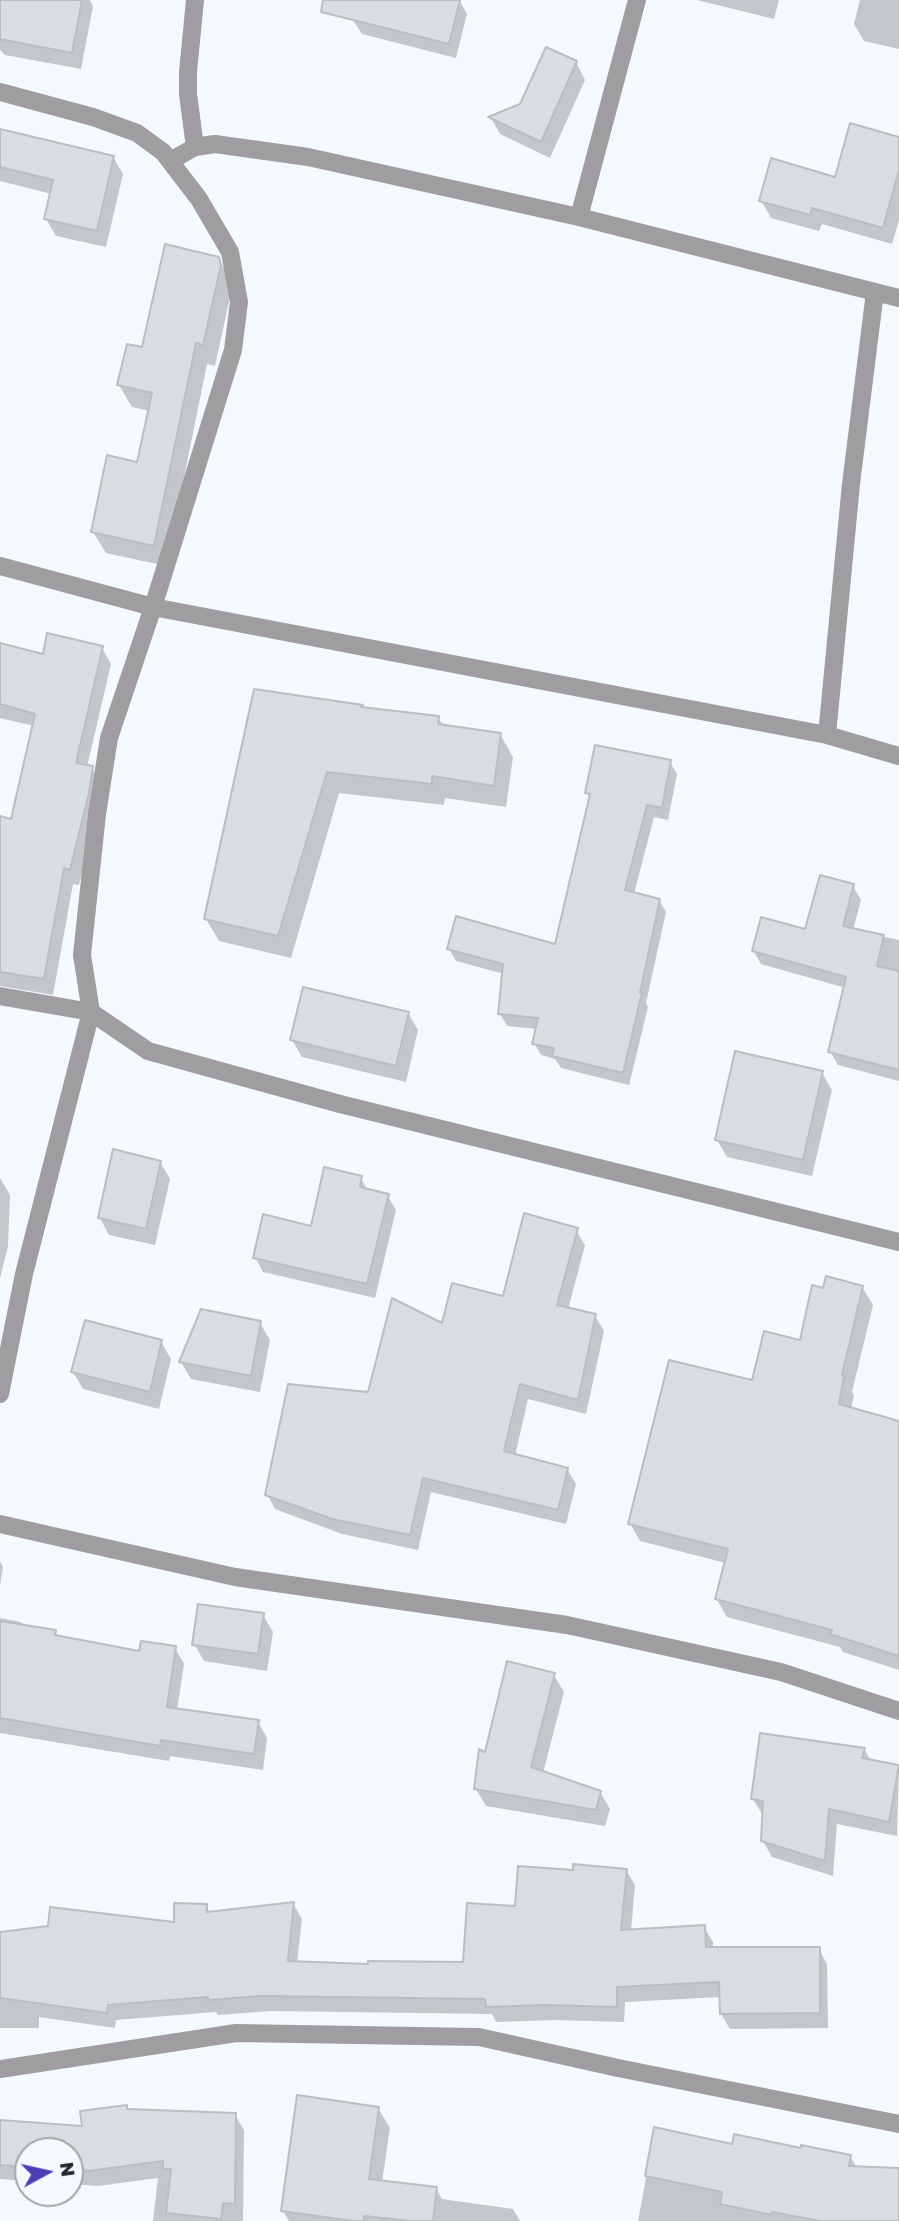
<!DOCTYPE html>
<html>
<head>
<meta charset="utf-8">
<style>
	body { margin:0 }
	#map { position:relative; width:899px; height:2221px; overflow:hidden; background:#f4f9fd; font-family:"Golos Text",sans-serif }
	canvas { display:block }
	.north { position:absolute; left:14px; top:2137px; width:70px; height:70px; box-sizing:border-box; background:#f4f9fd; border:2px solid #a1a5a8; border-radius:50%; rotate:82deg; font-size:19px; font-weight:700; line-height:28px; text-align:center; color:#252628 }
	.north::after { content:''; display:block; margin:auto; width:24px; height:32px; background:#4c3eb5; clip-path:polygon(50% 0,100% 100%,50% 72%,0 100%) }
</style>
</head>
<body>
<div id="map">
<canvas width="899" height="2221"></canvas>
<div class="north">N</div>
</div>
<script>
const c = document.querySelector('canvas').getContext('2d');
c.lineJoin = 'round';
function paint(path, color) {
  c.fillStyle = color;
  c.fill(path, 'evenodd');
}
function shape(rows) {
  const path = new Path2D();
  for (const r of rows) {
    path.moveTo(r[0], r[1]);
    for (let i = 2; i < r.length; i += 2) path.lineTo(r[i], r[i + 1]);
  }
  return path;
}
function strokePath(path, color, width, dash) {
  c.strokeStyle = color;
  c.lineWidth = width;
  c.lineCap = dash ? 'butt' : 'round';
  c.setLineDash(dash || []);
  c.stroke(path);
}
paint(shape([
	[2,0,90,0,93,6,81,69,5,55,0,50,0,2],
	[358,0,459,0,467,14,456,58,362,34,353,20],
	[697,0,779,0,774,19],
	[860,0,899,0,899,49,864,41,854,24],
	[576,62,585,80,550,158,500,134,491,118,522,106],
	[0,131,113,157,123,174,106,247,56,236,46,219,52,194,0,181],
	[899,139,899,220,892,244,822,224,819,231,771,218,761,200,836,179],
	[218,258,231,280,232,288,215,366,207,364,166,566,106,553,93,532,139,464,150,411,132,407,119,385,144,349],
	[0,645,44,656,102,648,111,664,87,767,92,768,101,784,97,811,79,885,73,884,53,995,0,986,0,818,13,821,34,726,0,718],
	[256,691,362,707,363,709,438,718,444,727,500,734,513,757,506,807,445,798,444,805,339,793,291,958,219,941,206,919],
	[670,762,677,774,668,820,654,817,634,894,659,900,666,912,646,1003,648,1007,629,1085,561,1068,555,1059,541,1055,534,1043,537,1029,507,1026,500,1014,504,974,456,961,449,949,556,946,591,799,587,793],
	[853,886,861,900,853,930,899,940,899,1081,838,1065,830,1051,846,988,761,964,753,950,807,931],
	[408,1013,418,1030,406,1082,302,1057,292,1040],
	[822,1073,832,1090,812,1176,727,1157,717,1140],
	[160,1162,170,1179,155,1245,109,1235,100,1218],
	[360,1177,368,1191,387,1195,396,1210,375,1298,263,1272,255,1257,312,1228],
	[0,1178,10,1195,8,1246,0,1278],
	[576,1230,585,1245,568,1310,595,1316,604,1331,586,1414,528,1399,515,1456,567,1469,576,1484,566,1524,431,1492,418,1550,342,1534,275,1509,267,1494,369,1394,443,1326,504,1298],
	[862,1287,873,1305,852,1392,854,1395,851,1410,899,1423,899,1670,843,1652,840,1647,727,1617,716,1598,726,1563,640,1541,630,1523,753,1382,802,1343,825,1290],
	[260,1323,270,1340,260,1392,191,1379,181,1362],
	[161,1342,171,1359,159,1409,83,1389,73,1372],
	[0,1561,3,1567,0,1586],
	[263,1615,273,1632,267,1671,204,1661,194,1644],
	[0,1618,21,1622,23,1626,55,1632,58,1637,141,1653,175,1648,184,1664,177,1710,258,1722,267,1738,263,1770,170,1756,169,1761,0,1733],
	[554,1675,564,1692,543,1773,600,1792,610,1809,605,1826,486,1806,476,1789,486,1754],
	[864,1749,871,1761,899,1767,897,1836,837,1824,833,1876,772,1857,763,1841,764,1815,762,1814,753,1799],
	[626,1870,635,1885,631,1931,704,1927,713,1942,713,1949,819,1949,827,1964,828,2028,730,2029,721,2014,721,1997,625,2002,624,2022,555,2020,496,2022,492,2014,271,2011,218,2015,216,2012,116,2020,115,2028,39,2017,39,2028,0,2028,0,1934,175,1924,206,1906,210,1913,293,1904,302,1919,297,1963,369,1966,465,1964,516,1908,574,1872],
	[126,2107,128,2111,235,2115,244,2130,243,2221,153,2221,158,2178,98,2186,70,2184,70,2151,28,2151,28,2181,0,2179,0,2122,84,2128],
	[378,2108,390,2128,382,2182,436,2188,442,2199,513,2209,520,2221,289,2221,283,2211],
	[655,2130,733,2146,803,2150,850,2156,857,2168,899,2169,899,2217,895,2221,638,2221]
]), '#0003');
const building = shape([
	[0,0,82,0,72,53,0,39,0,0],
	[323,0,460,0,449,44,321,12,323,0],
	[546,47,577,61,541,142,488,117,520,104,546,47],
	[850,123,899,137,899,170,883,228,812,208,810,215,759,201,771,158,835,177,850,123],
	[0,129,114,156,97,231,44,219,53,180,0,167,0,129],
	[165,244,219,257,221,265,203,345,196,343,154,546,91,532,107,455,137,462,152,393,117,385,127,344,142,347,165,244],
	[47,633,103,646,76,763,93,766,89,793,70,870,64,868,44,979,0,972,0,816,11,819,35,714,0,704,0,643,43,654,47,633],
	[254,689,363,705,361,707,439,716,438,724,501,733,494,786,432,776,432,784,327,772,278,936,204,919,254,689],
	[595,745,671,760,662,808,647,805,625,890,660,899,640,993,642,993,623,1073,552,1056,554,1048,532,1044,538,1018,498,1014,503,964,447,949,456,916,555,944,590,794,585,793,595,745],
	[820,875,854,884,843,926,884,935,877,966,899,971,899,1070,828,1052,846,977,752,951,761,917,805,929,820,875],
	[303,987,409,1012,396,1066,290,1040,303,987],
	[735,1051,823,1071,803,1160,715,1140,735,1051],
	[113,1149,161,1161,146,1229,98,1218,113,1149],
	[324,1167,362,1176,360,1187,389,1194,367,1284,253,1258,263,1214,311,1226,324,1167],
	[524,1213,578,1228,557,1305,596,1314,578,1400,520,1384,504,1451,568,1468,558,1510,423,1478,410,1535,332,1519,265,1495,288,1384,368,1392,392,1298,442,1323,452,1283,503,1296,524,1213],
	[826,1276,863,1286,842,1375,844,1376,839,1404,899,1421,899,1656,830,1634,832,1630,715,1599,728,1549,628,1524,669,1360,752,1380,764,1331,800,1340,812,1285,823,1288,826,1276],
	[201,1309,261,1321,251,1376,179,1362,201,1309],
	[85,1320,162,1340,150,1392,71,1372,85,1320],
	[198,1604,264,1613,258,1654,192,1645,198,1604],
	[0,1621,56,1630,55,1635,139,1651,141,1641,176,1646,167,1707,259,1720,254,1754,161,1740,160,1746,0,1718,0,1621],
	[507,1661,555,1673,531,1767,601,1791,596,1810,474,1789,479,1749,485,1752,507,1661],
	[760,1733,865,1748,862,1758,899,1765,889,1822,829,1809,825,1861,761,1841,763,1801,751,1799,760,1733],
	[573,1864,627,1869,621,1930,705,1925,706,1947,820,1947,820,2013,720,2014,719,1982,617,1987,617,2007,545,2005,486,2007,485,1999,262,1996,208,2000,208,1997,108,2005,107,2013,0,1998,0,1932,48,1926,50,1907,174,1922,174,1903,207,1904,207,1912,294,1902,288,1961,368,1964,368,1961,463,1962,467,1903,515,1906,518,1866,573,1870,573,1864],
	[297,2095,379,2107,369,2179,437,2187,433,2221,410,2221,364,2216,364,2221,353,2221,281,2211,297,2095],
	[127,2105,127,2109,236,2113,235,2204,223,2203,221,2219,166,2213,171,2169,163,2169,163,2161,89,2171,70,2169,70,2151,28,2151,28,2167,0,2165,0,2120,82,2126,80,2111,127,2105],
	[654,2127,732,2144,734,2134,801,2148,801,2145,851,2155,849,2166,899,2168,899,2221,820,2221,772,2212,772,2215,720,2204,722,2192,645,2176,654,2127]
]);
paint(building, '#d8dde1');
strokePath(building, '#babec2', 2);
strokePath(shape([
	[0,92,93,117,137,133,163,152,199,199,230,252,239,302,233,350,153,607,109,738,97,814,82,955,91,1012,24,1274,0,1394],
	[195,147,188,94,188,72,195,0],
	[170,161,195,147,215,144,308,157,579,217,899,298],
	[579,217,637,0],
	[0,566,153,607,827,735,899,756],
	[827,735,851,484,875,292],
	[0,996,91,1012,148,1051,340,1104,899,1242],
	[0,1524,235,1577,567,1625,781,1672,899,1711],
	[0,2069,236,2033,479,2037,618,2068,899,2124]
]), '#9f9d9f', 18);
</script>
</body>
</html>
